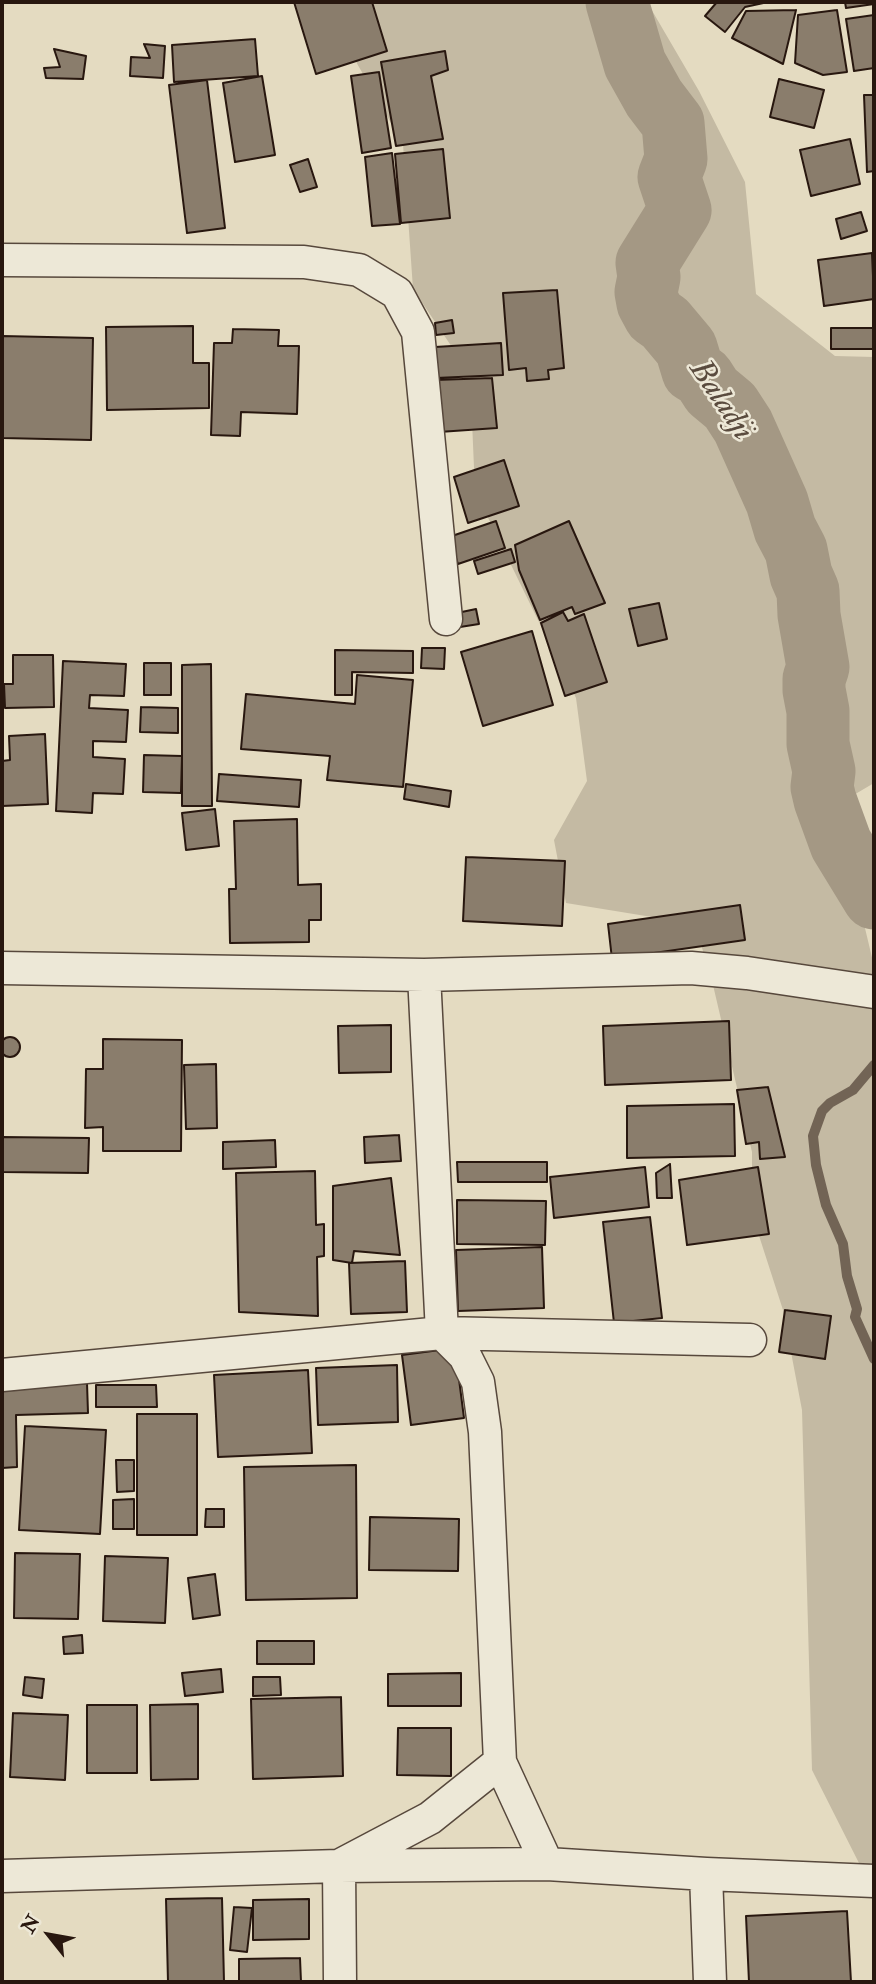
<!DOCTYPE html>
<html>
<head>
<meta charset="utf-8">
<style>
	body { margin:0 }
	#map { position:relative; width:876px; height:1984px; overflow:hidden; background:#e4dbc1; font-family:"IM FELL Double Pica",serif }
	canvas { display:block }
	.frame { position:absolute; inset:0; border:4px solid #28170f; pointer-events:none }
	.north { position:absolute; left:14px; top:1900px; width:70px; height:70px; -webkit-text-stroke:5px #ede8d7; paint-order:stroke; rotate:301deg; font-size:19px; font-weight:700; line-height:28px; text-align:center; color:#28170f }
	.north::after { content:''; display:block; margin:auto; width:24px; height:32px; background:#28170f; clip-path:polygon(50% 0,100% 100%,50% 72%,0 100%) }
</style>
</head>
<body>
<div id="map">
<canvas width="876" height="1984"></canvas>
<div class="frame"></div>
<div class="north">N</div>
</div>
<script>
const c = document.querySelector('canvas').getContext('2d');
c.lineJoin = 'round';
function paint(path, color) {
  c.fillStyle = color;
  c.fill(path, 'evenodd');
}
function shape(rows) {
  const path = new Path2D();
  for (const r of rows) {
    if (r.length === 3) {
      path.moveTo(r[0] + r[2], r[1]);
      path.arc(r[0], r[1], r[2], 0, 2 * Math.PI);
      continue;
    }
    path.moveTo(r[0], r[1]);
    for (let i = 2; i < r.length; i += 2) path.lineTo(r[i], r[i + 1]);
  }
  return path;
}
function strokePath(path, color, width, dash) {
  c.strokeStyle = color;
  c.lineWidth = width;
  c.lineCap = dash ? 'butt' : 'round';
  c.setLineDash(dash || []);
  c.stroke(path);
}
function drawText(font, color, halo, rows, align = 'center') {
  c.font = font + ' "IM FELL Double Pica",serif';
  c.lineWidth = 5;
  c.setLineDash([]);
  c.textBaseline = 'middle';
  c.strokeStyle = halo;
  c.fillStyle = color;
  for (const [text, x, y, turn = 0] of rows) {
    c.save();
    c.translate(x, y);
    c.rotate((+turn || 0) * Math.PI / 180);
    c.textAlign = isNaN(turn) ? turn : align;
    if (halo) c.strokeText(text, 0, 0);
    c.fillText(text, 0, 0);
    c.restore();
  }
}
paint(shape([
	[335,2,647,2,699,91,745,182,756,294,835,356,874,357,874,783,830,809,834,848,864,924,874,966,874,1873,862,1869,812,1770,802,1410,783,1310,752,1214,752,1152,713,985,695,924,566,903,554,840,587,781,576,698,475,491,470,374,413,289,403,144,347,46]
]), '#c4baa3');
strokePath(shape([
	[874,1065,853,1090,830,1103,822,1111,813,1136,816,1165,826,1205,843,1244,847,1276,857,1309,855,1317,874,1359]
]), '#726455', 10);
strokePath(shape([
	[617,2,635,64,654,98,673,123,676,159,669,177,680,210,647,263,649,277,646,292,648,303,655,316,665,323,686,348,693,371,703,377,712,391,730,406,743,426,777,502,785,529,796,550,801,575,808,591,809,615,818,667,814,679,814,690,818,711,818,744,824,771,822,787,825,800,841,844,874,898]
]), '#a49884', 63);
const building = shape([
	[294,2,372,2,387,51,316,74,294,2],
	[717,2,768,2,745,7,725,32,705,16,717,2],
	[845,2,874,2,874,4,846,8,845,2],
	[796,10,783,64,732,38,746,11,796,10],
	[837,10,847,72,823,75,795,63,798,15,837,10],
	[874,15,874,68,854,71,846,19,874,15],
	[255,39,258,76,174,82,172,45,255,39],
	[144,44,165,46,163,78,130,76,131,57,150,58,144,44],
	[54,49,86,56,83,79,46,78,44,68,60,67,54,49],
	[445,51,448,70,431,76,443,139,396,146,381,62,445,51],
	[379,72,391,148,362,153,351,76,379,72],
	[262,76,275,155,235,162,223,83,262,76],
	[779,79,824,90,814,128,770,117,779,79],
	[207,80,225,228,187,233,169,85,207,80],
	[864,95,874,95,874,171,867,172,864,95],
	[850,139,860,184,811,196,800,150,850,139],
	[443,149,450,218,401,223,395,154,443,149],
	[392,153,400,224,372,226,365,157,392,153],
	[308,159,317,187,300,192,290,165,308,159],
	[861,212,867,231,841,239,836,219,861,212],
	[872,253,874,299,824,306,818,260,872,253],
	[557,290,564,368,548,370,549,379,527,381,526,368,509,370,503,293,557,290],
	[452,320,454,333,436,335,435,323,452,320],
	[193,326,193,363,209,363,209,408,107,410,106,327,193,326],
	[831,328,874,328,874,349,831,349,831,328],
	[233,329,279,330,278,346,299,346,297,414,241,412,240,436,211,435,214,343,232,343,233,329],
	[2,336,93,338,91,440,2,438,2,336],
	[501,343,503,375,436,378,435,347,501,343],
	[492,378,497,428,439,432,435,380,492,378],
	[504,460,519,506,468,523,454,477,504,460],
	[496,521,505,548,458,564,449,537,496,521],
	[569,521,605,603,575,614,572,607,540,620,519,570,515,545,569,521],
	[511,549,515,562,478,574,474,561,511,549],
	[659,603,667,639,638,646,629,609,659,603],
	[476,609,479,624,460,627,457,613,476,609],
	[563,612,568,621,584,614,607,682,565,696,541,623,563,612],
	[532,631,553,705,483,726,461,652,532,631],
	[422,648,445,648,444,669,421,668,422,648],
	[335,650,413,651,413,673,352,672,352,695,335,695,335,650],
	[13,655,53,655,54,707,5,708,4,684,13,684,13,655],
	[63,661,126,664,124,696,90,695,89,708,128,710,126,742,93,741,93,757,125,759,123,794,93,793,92,813,56,811,63,661],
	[144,663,171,663,171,695,144,695,144,663],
	[211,664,212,806,182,806,182,665,211,664],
	[357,675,413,680,403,787,327,780,330,756,241,749,246,694,355,704,357,675],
	[141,707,178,708,178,733,140,732,141,707],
	[45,734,48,804,2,806,2,761,10,760,9,736,45,734],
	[144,755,182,756,181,793,143,792,144,755],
	[219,774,301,780,299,807,217,801,219,774],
	[406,784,451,791,449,807,404,799,406,784],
	[215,809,219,846,186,850,182,813,215,809],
	[297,819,298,885,321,884,321,920,309,920,309,942,230,943,229,889,236,889,234,821,297,819],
	[466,857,565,861,562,926,463,921,466,857],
	[740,905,745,940,612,959,608,924,740,905],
	[729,1021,731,1080,605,1085,603,1026,729,1021],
	[391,1025,391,1072,339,1073,338,1026,391,1025],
	[10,1047,10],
	[103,1039,182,1040,181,1151,103,1151,103,1127,85,1128,86,1069,103,1069,103,1039],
	[216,1064,217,1128,186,1129,184,1065,216,1064],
	[768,1087,785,1157,760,1159,759,1142,746,1144,737,1090,768,1087],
	[734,1104,735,1156,627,1158,627,1106,734,1104],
	[399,1135,401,1161,365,1163,364,1137,399,1135],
	[2,1137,89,1138,88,1173,2,1172,2,1137],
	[275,1140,276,1167,223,1169,223,1142,275,1140],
	[457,1162,547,1162,547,1182,458,1182,457,1162],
	[670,1164,672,1198,657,1198,656,1173,670,1164],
	[645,1167,649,1207,554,1218,550,1177,645,1167],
	[758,1167,769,1234,687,1245,679,1180,758,1167],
	[315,1171,316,1225,324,1224,324,1256,317,1257,318,1316,239,1312,236,1173,315,1171],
	[391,1178,400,1255,354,1251,352,1263,333,1260,333,1186,391,1178],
	[457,1200,546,1201,545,1245,457,1244,457,1200],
	[650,1217,662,1318,614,1323,603,1222,650,1217],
	[542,1247,544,1308,458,1311,456,1250,542,1247],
	[405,1261,407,1312,351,1314,349,1263,405,1261],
	[785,1310,831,1316,825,1359,779,1352,785,1310],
	[455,1348,464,1418,411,1425,402,1355,455,1348],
	[397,1365,398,1422,318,1425,316,1368,397,1365],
	[308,1370,312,1453,218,1457,214,1375,308,1370],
	[87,1383,88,1413,16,1415,17,1467,2,1468,2,1386,87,1383],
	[96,1385,156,1385,157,1407,96,1407,96,1385],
	[137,1414,197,1414,197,1535,137,1535,137,1414],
	[25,1426,106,1430,100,1534,19,1530,25,1426],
	[116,1460,134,1460,134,1491,117,1492,116,1460],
	[356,1465,357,1598,246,1600,244,1467,356,1465],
	[134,1499,134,1529,113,1529,113,1500,134,1499],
	[206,1509,224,1509,224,1527,205,1527,206,1509],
	[370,1517,459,1519,458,1571,369,1570,370,1517],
	[15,1553,80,1554,78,1619,14,1618,15,1553],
	[105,1556,168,1558,165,1623,103,1621,105,1556],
	[215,1574,220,1615,193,1619,188,1578,215,1574],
	[82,1635,83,1653,64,1654,63,1637,82,1635],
	[257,1641,314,1641,314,1664,257,1664,257,1641],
	[221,1669,223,1692,185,1696,182,1673,221,1669],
	[461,1673,461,1706,388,1706,388,1674,461,1673],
	[25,1677,44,1679,42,1698,23,1695,25,1677],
	[253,1677,280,1677,281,1695,253,1696,253,1677],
	[341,1697,343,1776,253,1779,251,1699,341,1697],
	[198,1704,198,1779,151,1780,150,1705,198,1704],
	[87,1705,137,1705,137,1773,87,1773,87,1705],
	[13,1713,68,1715,65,1780,10,1777,13,1713],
	[398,1728,451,1728,451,1776,397,1775,398,1728],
	[222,1898,224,1982,168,1982,166,1899,222,1898],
	[309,1899,309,1939,253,1940,253,1900,309,1899],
	[234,1907,252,1908,247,1952,230,1950,234,1907],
	[847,1911,851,1982,749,1982,746,1916,847,1911],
	[300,1958,301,1982,239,1982,239,1959,300,1958]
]);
paint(building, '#8a7d6c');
strokePath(building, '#28170f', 2);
const minor = shape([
	[2,260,304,262,359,270,397,293,418,332,446,619],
	[2,968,424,975,691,968,747,973,874,992],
	[424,975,442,1333,465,1356,478,1382,485,1432,500,1762,547,1864],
	[2,1375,442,1333,750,1340],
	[706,1874,710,1982],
	[2,1876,339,1866,547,1864,706,1874,874,1881],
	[340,1982,339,1866,430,1818,500,1762]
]);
strokePath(minor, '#57483c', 35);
strokePath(minor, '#ede8d7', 32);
drawText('italic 32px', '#5a4b3e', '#ede8d7', [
	["Baladji",720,401,56]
]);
</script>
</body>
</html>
